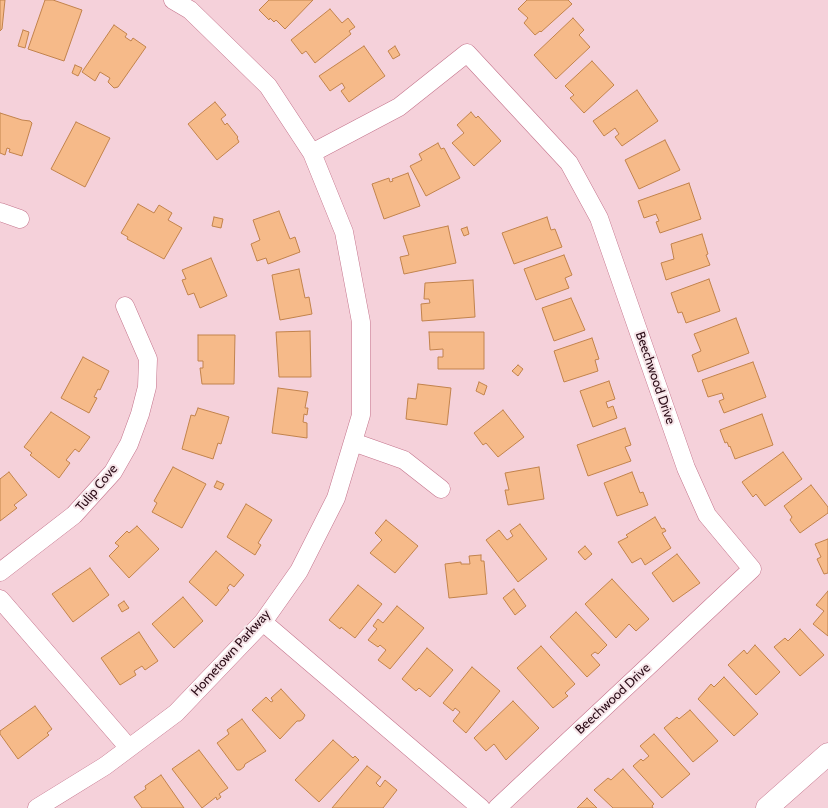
<!DOCTYPE html>
<html>
<head>
<meta charset="utf-8">
<style>
	body { margin:0 }
	canvas { display:block; background:#f5d1da }
</style>
</head>
<body>
<canvas width="828" height="808"></canvas>
<script>
const c = document.querySelector('canvas').getContext('2d');
c.lineJoin = 'round';
function paint(path, color) {
  c.fillStyle = color;
  c.fill(path, 'evenodd');
}
function shape(rows) {
  const path = new Path2D();
  for (const r of rows) {
    path.moveTo(r[0], r[1]);
    for (let i = 2; i < r.length; i += 2) path.lineTo(r[i], r[i + 1]);
  }
  return path;
}
function strokePath(path, color, width, dash) {
  c.strokeStyle = color;
  c.lineWidth = width;
  c.lineCap = dash ? 'butt' : 'round';
  c.setLineDash(dash || []);
  c.stroke(path);
}
function drawText(font, color, halo, rows, align = 'center') {
  c.font = font + ' Cabin,sans-serif';
  c.lineWidth = 4;
  c.setLineDash([]);
  c.textBaseline = 'middle';
  c.strokeStyle = halo;
  c.fillStyle = color;
  for (const [text, x, y, turn = 0] of rows) {
    c.save();
    c.translate(x, y);
    c.rotate((+turn || 0) * Math.PI / 180);
    c.textAlign = isNaN(turn) ? turn : align;
    if (halo) c.strokeText(text, 0, 0);
    c.fillText(text, 0, 0);
    c.restore();
  }
}
const building = shape([
	[0,0,5,0,2,29,0,31,0,0],
	[45,0,53,0,82,10,64,61,28,49,45,0],
	[269,0,313,0,285,29,276,20,274,22,270,18,269,20,259,10,269,0],
	[527,0,568,0,572,4,541,32,540,31,535,35,524,23,528,18,518,9,527,0],
	[330,9,342,23,348,18,355,27,349,31,351,34,315,63,306,51,302,54,291,40,330,9],
	[573,18,584,30,579,35,590,47,556,79,534,55,573,18],
	[114,25,127,34,125,37,131,41,133,38,146,47,118,87,114,88,108,82,110,78,100,72,95,81,82,72,114,25],
	[23,30,29,32,25,48,18,46,23,30],
	[364,46,385,76,349,102,341,91,345,88,342,83,330,91,319,76,364,46],
	[395,46,400,55,393,59,388,51,395,46],
	[592,61,614,85,584,113,570,98,574,95,565,86,592,61],
	[75,65,82,68,78,76,72,73,75,65],
	[637,90,658,121,622,146,615,137,619,134,615,128,604,136,593,121,637,90],
	[215,102,226,115,221,119,225,125,227,123,238,137,237,138,239,142,217,160,188,124,215,102],
	[471,112,476,118,478,116,501,141,474,166,452,143,464,133,457,125,471,112],
	[0,113,22,120,30,121,32,123,22,156,9,152,10,149,7,148,5,155,0,153,0,113],
	[76,122,110,138,85,187,51,169,76,122],
	[665,140,680,170,639,189,625,160,665,140],
	[438,143,441,149,444,148,460,178,426,196,410,166,422,160,419,154,438,143],
	[408,173,420,206,384,219,372,184,389,178,390,182,393,181,392,179,408,173],
	[689,183,701,219,660,233,656,222,659,221,656,214,644,218,638,201,689,183],
	[138,204,154,213,159,205,172,213,168,220,182,228,164,259,127,239,128,237,121,233,138,204],
	[279,211,290,239,295,237,300,252,268,264,266,258,257,261,251,244,260,240,253,220,279,211],
	[214,217,223,219,221,228,212,226,214,217],
	[547,217,551,230,555,229,562,247,514,264,502,233,547,217],
	[448,226,456,263,404,274,400,257,409,255,403,236,448,226],
	[467,227,469,234,464,236,461,229,467,227],
	[702,234,708,254,706,255,710,265,666,280,661,263,674,259,671,244,702,234],
	[564,255,572,275,565,278,569,288,536,300,524,269,564,255],
	[211,258,227,296,200,308,194,293,188,295,182,280,186,279,182,270,211,258],
	[299,269,305,298,309,297,312,314,280,320,272,275,299,269],
	[709,279,720,311,686,323,682,312,678,313,671,293,709,279],
	[473,280,475,317,422,321,421,304,430,303,429,299,424,299,425,283,473,280],
	[571,298,585,330,554,341,542,308,571,298],
	[736,318,749,353,698,372,692,355,701,351,694,334,736,318],
	[310,331,311,377,279,377,276,332,310,331],
	[429,332,484,332,484,369,438,369,438,357,443,357,443,349,430,350,429,332],
	[198,335,235,335,234,384,202,384,200,368,203,368,203,361,198,361,198,335],
	[592,338,599,359,595,360,598,371,564,382,554,351,592,338],
	[83,357,109,371,100,390,98,389,94,397,97,398,89,413,61,398,83,357],
	[753,362,766,397,724,413,719,401,724,399,722,393,708,397,702,380,753,362],
	[518,365,523,369,518,376,512,371,518,365],
	[609,381,615,399,606,402,608,408,613,406,617,418,593,427,580,391,609,381],
	[479,382,487,386,484,395,476,391,479,382],
	[418,384,451,388,447,425,406,419,408,398,416,399,418,384],
	[278,388,308,392,305,408,308,408,307,415,304,414,303,422,307,423,307,438,272,433,278,388],
	[198,408,229,417,221,444,218,443,213,459,182,449,191,415,195,416,198,408],
	[503,410,524,437,498,457,486,443,483,445,474,433,503,410],
	[51,412,90,437,79,452,75,449,66,460,70,463,59,478,30,455,32,453,24,447,51,412],
	[762,414,773,445,735,459,730,446,729,447,727,442,725,443,720,430,762,414],
	[625,428,631,445,625,447,631,461,588,476,577,445,625,428],
	[783,452,802,479,765,506,756,494,753,497,742,482,783,452],
	[173,467,206,484,182,528,152,512,157,503,154,501,173,467],
	[539,467,544,499,508,505,505,490,509,490,505,473,539,467],
	[9,472,27,495,14,505,17,508,0,521,0,479,9,472],
	[632,472,640,493,643,492,648,505,617,516,604,483,632,472],
	[217,481,224,484,221,490,214,487,217,481],
	[811,485,828,507,828,513,800,533,790,520,792,517,784,506,811,485],
	[246,504,272,520,258,543,261,545,255,555,227,537,246,504],
	[655,517,662,529,664,528,666,531,662,533,671,548,645,565,641,558,632,563,618,542,628,537,626,535,655,517],
	[386,520,418,546,395,573,370,553,382,540,375,533,386,520],
	[520,524,547,559,518,582,486,540,499,530,507,540,513,536,510,531,520,524],
	[137,526,159,549,129,578,109,556,119,546,115,543,127,531,129,533,137,526],
	[828,539,828,573,824,574,817,559,821,557,815,544,828,539],
	[585,546,592,554,585,560,578,552,585,546],
	[216,551,244,575,234,587,230,584,227,588,229,590,216,606,189,582,216,551],
	[677,554,700,583,673,602,652,573,677,554],
	[481,555,481,561,484,561,487,594,449,598,445,564,461,562,461,564,470,564,469,556,481,555],
	[90,568,109,595,73,622,52,594,90,568],
	[612,579,649,619,636,631,629,624,616,638,585,604,612,579],
	[358,585,382,604,355,638,341,627,340,629,329,620,358,585],
	[514,589,526,606,515,615,503,598,514,589],
	[828,591,828,636,813,624,824,611,816,605,828,591],
	[183,597,203,621,174,648,152,624,183,597],
	[124,601,129,608,122,612,118,605,124,601],
	[397,606,424,628,390,669,378,660,386,650,380,645,378,647,368,640,377,629,373,626,378,619,383,623,397,606],
	[576,612,607,645,598,654,595,652,591,655,600,665,587,677,550,637,576,612],
	[800,629,824,655,800,676,774,647,785,638,788,641,800,629],
	[139,632,158,661,145,670,142,666,134,671,136,675,120,685,101,658,139,632],
	[755,645,780,672,756,695,728,665,744,650,747,654,755,645],
	[541,646,575,684,565,693,568,696,553,708,517,668,541,646],
	[427,648,453,670,430,697,419,688,416,691,402,679,427,648],
	[472,667,500,691,466,733,453,721,460,712,455,708,453,711,443,703,472,667],
	[724,677,758,714,734,736,698,699,711,684,714,687,724,677],
	[281,689,305,715,303,719,300,721,297,721,280,739,252,710,266,697,271,702,273,701,271,698,281,689],
	[513,701,539,728,506,760,494,744,486,751,474,738,513,701],
	[35,706,52,729,47,733,49,735,18,759,0,734,0,731,35,706],
	[690,710,718,741,693,762,664,728,677,717,679,719,690,710],
	[242,719,266,751,245,764,244,767,240,770,237,770,217,743,229,734,227,730,242,719],
	[654,734,690,774,662,798,633,766,641,759,643,761,649,756,640,746,654,734],
	[333,740,353,758,355,756,359,760,319,802,295,780,333,740],
	[199,750,228,788,219,794,221,797,217,800,216,797,202,808,172,769,199,750],
	[367,766,381,777,376,783,380,787,385,780,397,790,383,808,332,808,367,766],
	[623,769,654,804,652,806,653,808,613,808,594,790,608,778,611,780,623,769],
	[161,775,184,808,142,808,134,797,146,789,145,786,161,775],
	[587,798,597,808,577,808,587,798]
]);
paint(building, '#f6ba89');
strokePath(building, '#c2834c', 1);
const street = shape([
	[312,153,399,107,467,53,569,163,599,218,686,468,707,515,752,569,497,808],
	[0,212,20,219],
	[353,442,404,460,441,489],
	[0,572,74,515,113,472,129,444,140,414,147,387,148,359,125,306],
	[0,599,129,748],
	[263,622,481,808],
	[37,808,105,766,176,713,263,622,299,571,336,498,361,415,361,322,344,232,312,153,268,86,190,10,173,0]
]);
const secondary = shape([
	[767,808,828,754]
]);
strokePath(street, '#c4748c', 19);
strokePath(secondary, '#c4748c', 23);
strokePath(street, '#fff', 18);
strokePath(secondary, '#fff', 22);
drawText('13px', '#2a0b16', '#f6e4e8', [
	["Beechwood Drive",655,378,71],
	["Tulip Cove",97,488,-50],
	["Hometown Parkway",231,653,-48],
	["Beechwood Drive",613,699,-43]
]);
</script>
</body>
</html>
